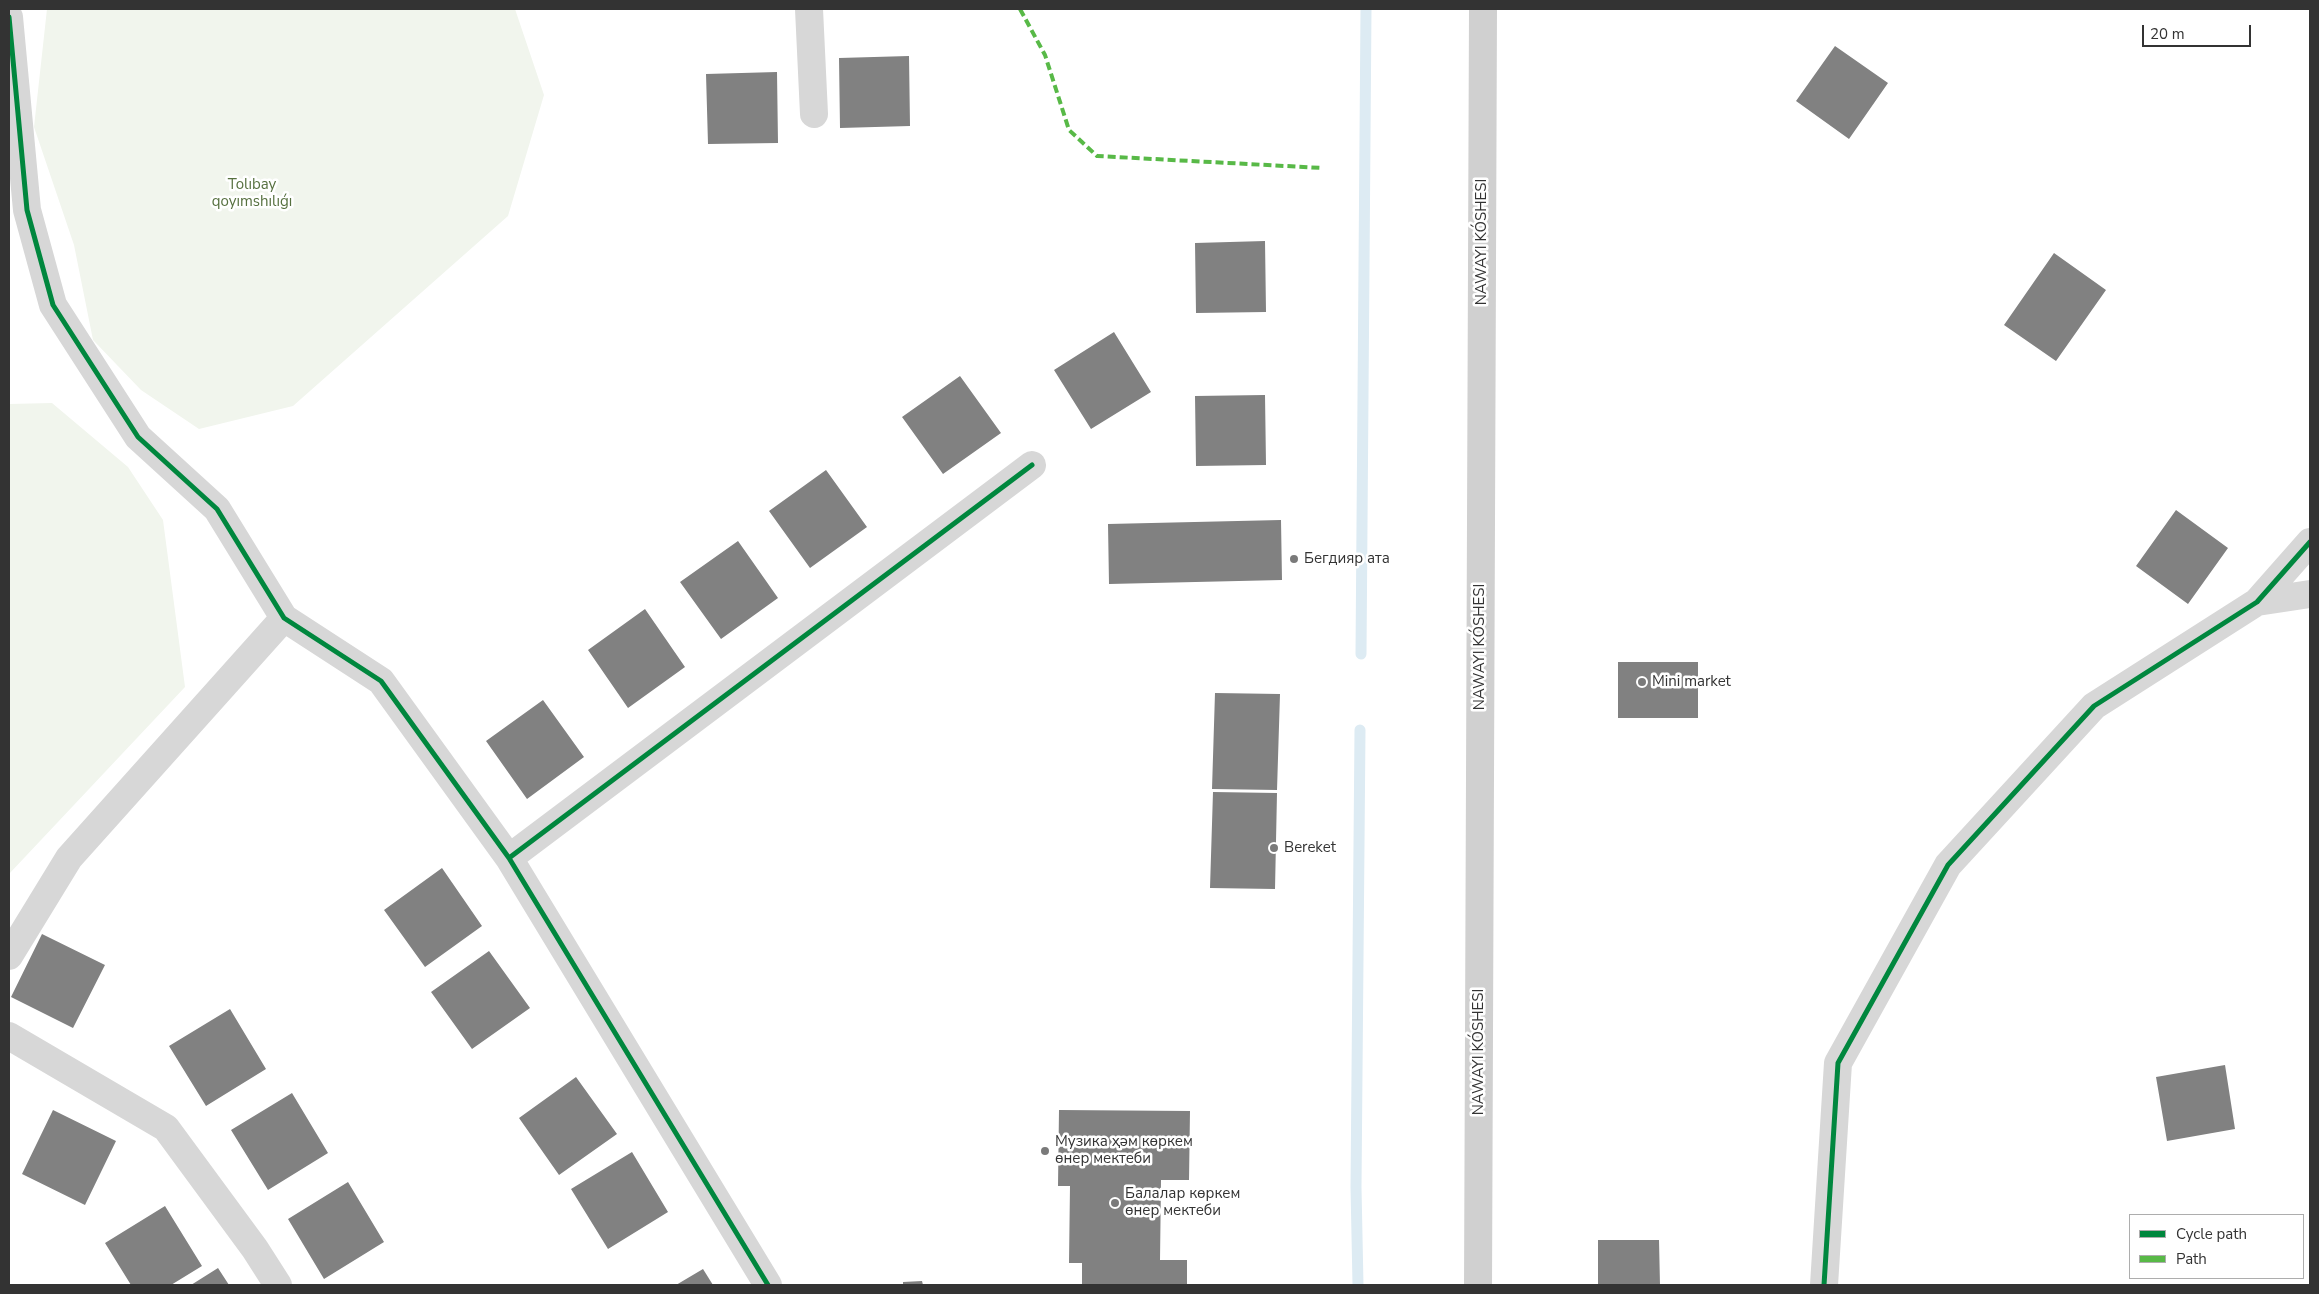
<!DOCTYPE html>
<html>
<head>
<meta charset="utf-8">
<style>
	body { margin:0 }
	#map { position:relative; width:2319px; height:1294px; overflow:hidden; background:#fff; font-family:"Nunito Sans",sans-serif }
	canvas { display:block }
	.frame { position:absolute; inset:0; border:10px solid #333; pointer-events:none }
	.legend { position:absolute; left:2129px; top:1214px; width:175px; height:65px; box-sizing:border-box; background:#fff; border:1px solid #adadad; margin:0; padding:6px 9px; list-style:none; font-size:15px; color:#333 }
	.legend li { display:flex; align-items:center; gap:10px; height:25px }
	.legend b { width:25px; border:1px solid #adadad }
	.scale { position:absolute; left:2142px; top:25px; width:109px; height:22px; box-sizing:border-box; border:2px solid #333; border-top:0; padding-left:6px; font-size:15px; line-height:18px; white-space:nowrap; color:#333; -webkit-text-stroke:4px #fff; paint-order:stroke }
</style>
</head>
<body>
<div id="map">
<canvas width="2319" height="1294"></canvas>
<div class="frame"></div>
<ul class="legend">
<li><b style="height:6px;background:#00873e"></b>Cycle path</li>
<li><b style="height:6px;background:#58b947"></b>Path</li>
</ul>
<div class="scale">20 m</div>
</div>
<script>
const c = document.querySelector('canvas').getContext('2d');
c.lineJoin = 'round';
function paint(path, color) {
  c.fillStyle = color;
  c.fill(path, 'evenodd');
}
function shape(rows) {
  const path = new Path2D();
  for (const r of rows) {
    path.moveTo(r[0], r[1]);
    for (let i = 2; i < r.length; i += 2) path.lineTo(r[i], r[i + 1]);
  }
  return path;
}
function strokePath(path, color, width, dash) {
  c.strokeStyle = color;
  c.lineWidth = width;
  c.lineCap = dash ? 'butt' : 'round';
  c.setLineDash(dash || []);
  c.stroke(path);
}
function drawText(font, color, halo, rows, align = 'center') {
  c.font = font + ' "Nunito Sans",sans-serif';
  c.lineWidth = 5;
  c.setLineDash([]);
  c.textBaseline = 'middle';
  c.strokeStyle = halo;
  c.fillStyle = color;
  for (const [text, x, y, turn = 0] of rows) {
    c.save();
    c.translate(x, y);
    c.rotate((+turn || 0) * Math.PI / 180);
    c.textAlign = isNaN(turn) ? turn : align;
    if (halo) c.strokeText(text, 0, 0);
    c.fillText(text, 0, 0);
    c.restore();
  }
}
paint(shape([
	[47,9,515,9,544,95,508,216,293,406,199,429,141,390,93,340,74,245,34,127],
	[52,403,128,467,163,520,185,687,9,874,9,404]
]), '#f1f5ed');
strokePath(shape([
	[1361,654,1366,9],
	[1358,1285,1356,1187,1360,730]
]), '#ddebf3', 11);
paint(shape([
	[1835,46,1888,83,1849,139,1796,101],
	[909,56,910,126,840,128,839,58],
	[777,72,778,143,708,144,706,74],
	[1265,241,1266,312,1196,313,1195,243],
	[2054,253,2106,290,2056,361,2004,325],
	[1114,332,1151,392,1091,429,1054,370],
	[960,376,1001,433,943,474,902,417],
	[1265,395,1266,465,1196,466,1195,396],
	[826,470,867,527,810,568,769,511],
	[2176,510,2228,548,2188,604,2136,566],
	[1281,520,1282,580,1109,584,1108,524],
	[738,541,778,598,721,639,680,582],
	[645,609,685,667,628,708,588,650],
	[1618,662,1698,662,1698,718,1618,718],
	[1215,693,1280,694,1277,790,1212,789],
	[543,700,584,757,527,799,486,741],
	[1213,792,1277,793,1275,889,1210,888],
	[442,868,482,926,425,967,384,910],
	[42,934,105,965,73,1028,11,997],
	[489,951,530,1008,472,1049,431,992],
	[230,1009,266,1069,206,1106,169,1046],
	[2225,1065,2235,1129,2167,1141,2156,1077],
	[576,1077,617,1134,559,1175,519,1118],
	[292,1093,328,1153,268,1190,231,1130],
	[53,1110,116,1141,85,1205,22,1174],
	[1059,1110,1190,1111,1189,1180,1161,1180,1160,1260,1187,1260,1187,1285,1082,1285,1082,1263,1069,1263,1070,1186,1058,1186],
	[632,1152,668,1212,608,1249,571,1189],
	[348,1182,384,1242,324,1279,288,1219],
	[165,1206,202,1266,171,1285,131,1285,105,1243],
	[1598,1240,1659,1240,1660,1285,1598,1285],
	[218,1268,229,1285,191,1285],
	[703,1269,713,1285,676,1285],
	[922,1281,923,1285,903,1285,903,1282]
]), '#818181');
strokePath(shape([
	[809,9,814,114],
	[9,17,27,210,53,305,138,437,217,509,284,618,381,681,509,858,768,1285],
	[2257,602,2310,594],
	[509,858,1032,465],
	[9,956,69,858,284,618],
	[9,1036,166,1128,255,1249,278,1285],
	[1824,1285,1838,1063,1948,865,2094,706,2257,602,2310,542]
]), '#d7d7d7', 28);
strokePath(shape([
	[1478,1285,1483,9]
]), '#d0d0d0', 28);
strokePath(shape([
	[1020,9,1045,55,1069,130,1097,156,1323,168]
]), '#58b947', 4, [8, 4]);
strokePath(shape([
	[9,17,27,210,53,305,138,437,217,509,284,618,381,681,509,858,768,1285],
	[509,858,1032,465],
	[1824,1285,1838,1063,1948,865,2094,706,2257,602,2310,542]
]), '#00873e', 5);
for (const [x, y, r, color] of [
	[1294,559,5,"#7a7a7a"],
	[1642,682,5,"#7a7a7a"],
	[1274,848,5,"#7a7a7a"],
	[1045,1151,5,"#7a7a7a"],
	[1115,1203,5,"#7a7a7a"]
]) {
  const dot = new Path2D();
  dot.arc(x, y, r, 0, 2 * Math.PI);
  c.fillStyle = color;
  c.fill(dot);
  strokePath(dot, '#fff', 2);
}
drawText('15px', '#56703f', '#fff', [
	["Tolıbay",252,185],
	["qoyımshılıǵı",252,202]
]);
drawText('15px', '#333', '#fff', [
	["NAWAYI KÓSHESI",1482,242,-90],
	["NAWAYI KÓSHESI",1480,647,-90],
	["NAWAYI KÓSHESI",1479,1052,-90]
]);
drawText('15px', '#333', '#fff', [
	["Бегдияр ата",1304,559],
	["Mini market",1652,682],
	["Bereket",1284,848],
	["Музика ҳәм көркем",1055,1142],
	["өнер мектеби",1055,1159],
	["Балалар көркем",1125,1194],
	["өнер мектеби",1125,1211]
], 'left');
</script>
</body>
</html>
